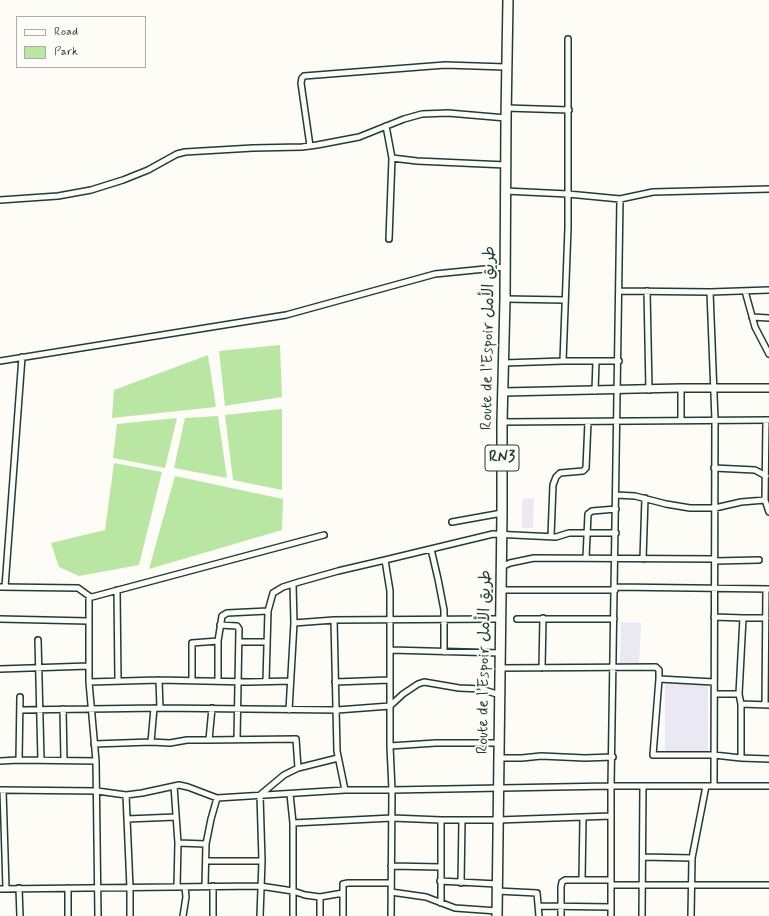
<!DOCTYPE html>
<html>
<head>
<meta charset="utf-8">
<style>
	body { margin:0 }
	#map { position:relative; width:769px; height:916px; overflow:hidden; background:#fdfcf7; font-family:Mynerve,sans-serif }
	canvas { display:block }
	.legend { position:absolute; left:16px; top:16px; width:130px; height:52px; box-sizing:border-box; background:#fdfcf7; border:1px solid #a4b0a9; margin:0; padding:5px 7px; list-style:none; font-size:12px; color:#1f3d34 }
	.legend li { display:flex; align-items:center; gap:8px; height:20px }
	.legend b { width:20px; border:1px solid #a4b0a9 }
</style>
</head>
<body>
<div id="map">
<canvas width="769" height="916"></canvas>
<ul class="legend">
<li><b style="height:5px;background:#fdfcf7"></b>Road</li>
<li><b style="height:11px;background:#bae6a4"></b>Park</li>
</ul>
</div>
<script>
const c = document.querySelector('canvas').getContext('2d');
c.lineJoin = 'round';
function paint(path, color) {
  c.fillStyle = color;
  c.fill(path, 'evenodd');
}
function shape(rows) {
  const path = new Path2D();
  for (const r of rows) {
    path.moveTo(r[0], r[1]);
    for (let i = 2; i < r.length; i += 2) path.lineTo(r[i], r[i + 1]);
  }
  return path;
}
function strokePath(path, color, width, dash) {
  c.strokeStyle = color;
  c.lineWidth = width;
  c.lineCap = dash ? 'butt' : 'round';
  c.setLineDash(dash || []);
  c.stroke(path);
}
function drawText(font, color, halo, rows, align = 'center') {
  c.font = font + ' Mynerve,"Playpen Sans Arabic",sans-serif';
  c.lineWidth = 4;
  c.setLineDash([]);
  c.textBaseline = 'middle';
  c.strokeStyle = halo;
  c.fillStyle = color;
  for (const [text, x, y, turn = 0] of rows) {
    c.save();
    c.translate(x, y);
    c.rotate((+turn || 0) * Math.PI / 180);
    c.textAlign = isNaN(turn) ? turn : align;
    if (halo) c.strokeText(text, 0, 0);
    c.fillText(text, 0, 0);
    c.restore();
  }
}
paint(shape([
	[534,498,533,528,522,528,522,499],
	[621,622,641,623,639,665,620,667],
	[665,678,708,678,708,751,665,752]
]), '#e9e8f3');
paint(shape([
	[280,345,282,397,225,406,219,351],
	[208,355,216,407,112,418,114,390],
	[282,409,282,490,233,480,225,415],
	[218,416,227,478,174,468,185,418],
	[177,418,165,468,113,458,117,424],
	[114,463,162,472,139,565,79,576,59,567,51,543,105,530],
	[175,476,283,499,282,530,149,569]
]), '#bae6a4');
const street = shape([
	[506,108,569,110],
	[386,126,392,158,389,239],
	[310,146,301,83,302,78,304,76,445,65,506,67],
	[392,158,417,161,506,165],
	[505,191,568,194,620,199,653,192,769,189],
	[0,200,58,196,91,190,123,180,148,170,177,154,185,152,253,148,302,147,317,145,359,137,404,119,422,114,448,113,506,118],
	[619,291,710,292,715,420,714,786],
	[647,291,649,390],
	[745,291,755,327,769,354],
	[710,292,769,290],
	[505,299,565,300],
	[752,317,769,318],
	[0,361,286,315,435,274,505,267],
	[563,361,568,228,568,39],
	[504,363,563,361,619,361],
	[595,391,596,361],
	[681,420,681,388],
	[766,420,765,500,769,512],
	[502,422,769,420],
	[714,468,755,470,766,476],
	[616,495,635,496,666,504,690,508,715,508,741,502,765,500],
	[452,522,502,513],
	[551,536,553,485,556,477,560,473,583,471,586,468,588,422],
	[431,549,438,579,444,610,444,652],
	[586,558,588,514,592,511,616,509],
	[643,559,645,498],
	[715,561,759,560],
	[501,567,510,563,534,558,715,559],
	[293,584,294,623],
	[0,587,78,588,89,596,92,597,324,535],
	[5,587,22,357],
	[615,587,769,589],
	[117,590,118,681],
	[501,590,615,590],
	[89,596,89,682,96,761,98,916],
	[714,617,743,618],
	[0,619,88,621],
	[517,619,614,619],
	[334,620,337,751,345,790],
	[220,625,237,626,239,629,237,739],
	[38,640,41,760],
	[239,642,267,642],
	[390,650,390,591,385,560,493,534,556,537,569,533,616,533],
	[500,668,656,667,659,670,659,679,653,755,714,755,741,758,769,759],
	[542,668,543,618],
	[0,669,89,666],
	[659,679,714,682],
	[159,680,160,708],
	[192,680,192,643,218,641],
	[218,680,218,641,222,616,227,613,268,611],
	[266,681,268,611,273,593,283,587,299,582,338,571,385,560],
	[89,682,159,680,250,682,290,681],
	[335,682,390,680],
	[715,694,739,694],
	[741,704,769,705],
	[765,705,766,589],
	[63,709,64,760],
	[20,710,160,708,337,710,390,706,403,694,418,684,424,682,459,688,481,689,500,695],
	[289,710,294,623,334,620,496,619],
	[209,740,296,739,298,768],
	[151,742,154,708],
	[94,744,151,742,170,743,187,740,209,740,212,708],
	[390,746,436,743,499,743],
	[499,758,522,758,541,756,585,758,613,757],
	[741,758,741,704,739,694,743,618,766,618],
	[19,760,20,697],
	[0,761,19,760,96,761],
	[174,786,178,843,177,887],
	[0,790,97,791,126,795,142,793,179,785,188,787,217,798,211,819,206,844,205,886],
	[3,790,6,888],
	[290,794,293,823,293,916],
	[126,795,130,888,130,916],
	[217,798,345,790,392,790,390,746,390,650,501,653],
	[127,819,176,817],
	[293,823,392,818,441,820,498,820,611,816],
	[178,843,206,844],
	[643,857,692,858],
	[206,861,262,861],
	[391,866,440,867],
	[582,880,583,818],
	[440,881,497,884],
	[461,883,462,820],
	[611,885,769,885],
	[213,886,213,916],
	[19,888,20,916],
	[0,889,260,886,293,891,305,895,320,897,343,893],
	[497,891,537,893,539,916],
	[391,892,426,897,455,908,497,911],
	[441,903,441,820],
	[539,906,611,907],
	[68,916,68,888],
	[183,916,186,897,185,887],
	[260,916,262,861,260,795,284,775,298,768,338,758],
	[320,916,320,897],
	[343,916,343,884,348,883,391,883],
	[391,916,392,790,611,786,769,786],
	[561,916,561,887,562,882,565,880,611,880],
	[611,916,611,786,620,199],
	[642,916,643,786],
	[691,916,692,858,706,786]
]);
const secondary = shape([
	[503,392,681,388,769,388]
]);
const highway = shape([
	[497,916,502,513,502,422,505,299,506,118,508,0]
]);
strokePath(street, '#1f3d34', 8);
strokePath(secondary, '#1f3d34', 10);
strokePath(highway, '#1f3d34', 12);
strokePath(street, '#fdfcf7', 5);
strokePath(secondary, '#fdfcf7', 7);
strokePath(highway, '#fdfcf7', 9);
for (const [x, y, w] of [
	[502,458,34]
]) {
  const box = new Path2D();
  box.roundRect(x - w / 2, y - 13, w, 26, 3);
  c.fillStyle = '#fdfcf7';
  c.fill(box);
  strokePath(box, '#1f3d34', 1);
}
drawText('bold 15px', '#1f3d34', null, [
	["RN3",502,458]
]);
drawText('16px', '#1f3d34', '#fdfcf7', [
	["Route de l’Espoir طريق الأمل",489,338,-89],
	["Route de l’Espoir طريق الأمل",485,662,-89]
]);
</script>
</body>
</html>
